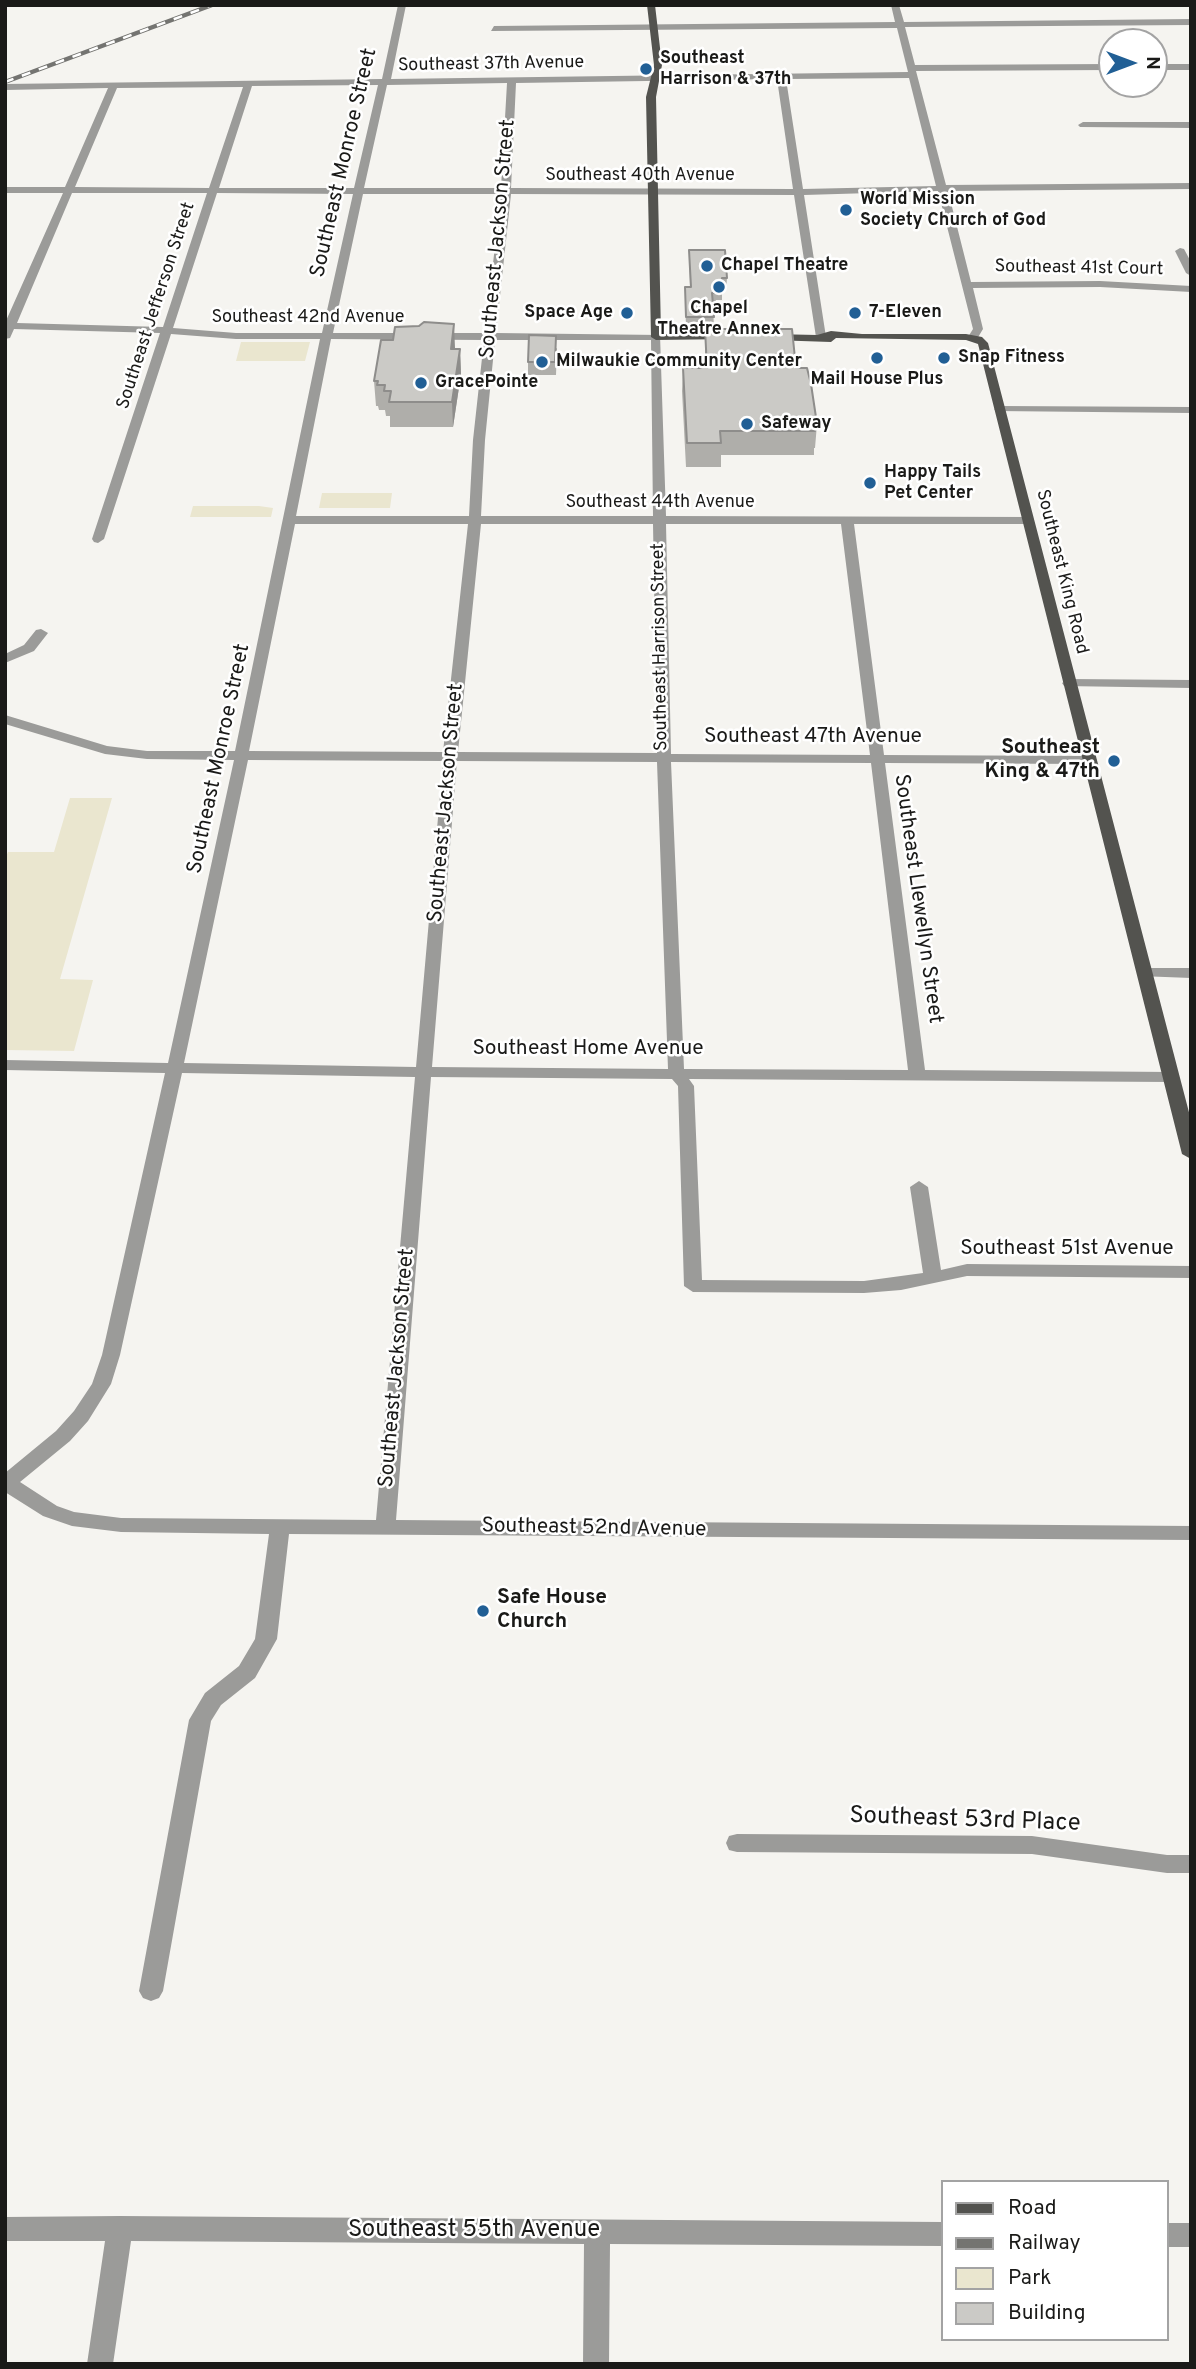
<!DOCTYPE html>
<html>
<head>
<meta charset="utf-8">
<style>
	body { margin:0 }
	#map { position:relative; width:1196px; height:2369px; overflow:hidden; background:#f5f4f0; font-family:Overpass,sans-serif }
	canvas { display:block }
	.frame { position:absolute; inset:0; border:7px solid #1a1a18; pointer-events:none }
	.legend { position:absolute; left:941px; top:2180px; width:228px; height:161px; box-sizing:border-box; background:#fff; border:2px solid #a3a3a3; margin:0; padding:9px 12px; list-style:none; font-size:21px; color:#1a1a18 }
	.legend li { display:flex; align-items:center; gap:14px; height:35px }
	.legend b { width:35px; border:2px solid #a3a3a3 }
	.north { position:absolute; left:1098px; top:28px; width:70px; height:70px; box-sizing:border-box; background:#fff; border:2px solid #a3a3a3; border-radius:50%; rotate:90deg; font-size:19px; font-weight:700; line-height:28px; text-align:center; color:#1a1a18 }
	.north::after { content:''; display:block; margin:auto; width:24px; height:32px; background:#215f95; clip-path:polygon(50% 0,100% 100%,50% 72%,0 100%) }
</style>
</head>
<body>
<div id="map">
<canvas width="1196" height="2369"></canvas>
<div class="frame"></div>
<ul class="legend">
<li><b style="height:9px;background:#53534f"></b>Road</li>
<li><b style="height:9px;background:#747471"></b>Railway</li>
<li><b style="height:19px;background:#eae6cf"></b>Park</li>
<li><b style="height:19px;background:#cbcac6"></b>Building</li>
</ul>
<div class="north">N</div>
</div>
<script>
const c = document.querySelector('canvas').getContext('2d');
c.lineJoin = 'round';
function paint(path, color) {
  c.fillStyle = color;
  c.fill(path, 'evenodd');
}
function shape(rows) {
  const path = new Path2D();
  for (const r of rows) {
    path.moveTo(r[0], r[1]);
    for (let i = 2; i < r.length; i += 2) path.lineTo(r[i], r[i + 1]);
  }
  return path;
}
function strokePath(path, color, width, dash) {
  c.strokeStyle = color;
  c.lineWidth = width;
  c.lineCap = dash ? 'butt' : 'round';
  c.setLineDash(dash || []);
  c.stroke(path);
}
function drawText(font, color, halo, rows, align = 'center') {
  c.font = font + ' Overpass,sans-serif';
  c.lineWidth = 5;
  c.setLineDash([]);
  c.textBaseline = 'middle';
  c.strokeStyle = halo;
  c.fillStyle = color;
  for (const [text, x, y, turn = 0] of rows) {
    c.save();
    c.translate(x, y);
    c.rotate((+turn || 0) * Math.PI / 180);
    c.textAlign = isNaN(turn) ? turn : align;
    if (halo) c.strokeText(text, 0, 0);
    c.fillText(text, 0, 0);
    c.restore();
  }
}
paint(shape([
	[241,342,310,342,305,361,236,361],
	[322,493,392,493,390,508,319,508],
	[193,506,259,506,273,508,271,517,190,517],
	[70,798,112,798,60,979,93,980,74,1051,5,1050,5,859,8,852,54,852]
]), '#eae6cf');
paint(shape([
	[398,5,406,5,391,79,908,72,897,28,491,31,494,26,895,22,891,5,899,5,904,22,1191,19,1191,25,905,27,915,65,1112,64,1112,70,916,71,946,185,1191,183,1191,189,948,191,971,282,1100,281,1191,286,1191,292,1100,287,973,288,983,329,977,339,969,339,968,337,973,329,938,191,804,195,826,337,821,340,816,337,794,195,511,194,496,333,660,335,666,516,1032,517,1034,520,1028,524,854,524,884,755,1090,756,1097,760,1090,764,885,763,925,1070,1171,1072,1179,1077,1171,1082,689,1079,694,1086,702,1280,864,1281,923,1273,910,1187,919,1181,928,1187,941,1270,967,1264,1191,1266,1191,1278,967,1276,901,1290,864,1293,693,1292,684,1286,678,1086,672,1079,431,1077,396,1520,1191,1526,1191,1540,289,1534,277,1639,255,1678,221,1705,211,1721,163,1991,159,1998,151,2001,143,1998,139,1991,189,1720,205,1693,239,1666,255,1639,269,1534,121,1532,72,1526,43,1516,5,1492,5,1473,56,1431,74,1411,92,1384,102,1355,165,1073,5,1070,5,1060,168,1063,234,760,147,759,105,754,5,724,5,715,107,746,147,751,235,751,320,339,236,339,171,334,104,539,98,543,94,542,92,539,160,333,14,329,10,338,5,339,5,323,63,193,5,193,5,187,65,187,108,88,5,90,5,84,382,79,398,5],
	[909,78,936,186,803,189,786,79,909,78],
	[777,79,793,189,511,188,516,83,777,79],
	[507,83,501,188,364,188,387,85,507,83],
	[378,85,354,188,219,188,252,86,378,85],
	[243,87,209,188,75,187,117,88,243,87],
	[72,193,207,193,163,327,17,323,72,193],
	[217,193,353,194,322,333,236,333,173,328,217,193],
	[363,194,501,194,485,333,333,333,363,194],
	[331,339,484,340,473,440,469,516,296,516,331,339],
	[495,340,651,340,653,516,481,516,485,440,495,340],
	[295,524,468,524,443,752,249,751,295,524],
	[481,524,653,524,657,753,458,752,481,524],
	[666,524,841,524,870,755,671,754,666,524],
	[248,760,443,761,416,1067,184,1063,248,760],
	[457,761,657,762,668,1069,432,1067,457,761],
	[671,762,871,763,908,1070,684,1069,671,762],
	[182,1073,415,1077,376,1520,121,1518,74,1512,57,1506,20,1482,70,1441,88,1421,111,1384,120,1355,182,1073],
	[1154,64,1191,64,1191,70,1154,70,1154,64],
	[1083,122,1191,122,1191,128,1080,127,1078,125,1083,122],
	[1180,248,1184,249,1191,262,1191,276,1186,273,1175,251,1180,248],
	[1000,406,1191,407,1191,413,996,411,994,409,1000,406],
	[41,629,48,633,34,651,5,663,5,654,24,645,36,630,41,629],
	[1069,679,1191,680,1191,688,1064,686,1062,683,1069,679],
	[1145,968,1191,968,1191,978,1139,976,1137,973,1139,970,1145,968],
	[737,1834,1032,1836,1167,1855,1191,1855,1191,1873,1167,1873,1032,1854,737,1852,729,1850,726,1843,729,1836,737,1834],
	[120,2216,942,2222,942,2246,610,2244,609,2364,583,2364,584,2244,131,2241,113,2364,87,2364,105,2241,5,2241,5,2217,120,2216],
	[1166,2223,1191,2223,1191,2247,1166,2247,1166,2223]
]), '#9b9b99');
paint(shape([
	[647,5,655,5,662,65,656,97,661,334,729,334,733,335,733,339,656,340,651,337,646,97,654,65,647,5],
	[831,331,862,334,966,334,982,337,988,343,1191,1120,1191,1159,1182,1154,978,344,966,340,836,338,831,342,771,340,766,337,771,334,817,335,831,331]
]), '#53534f');
const rail = shape([
	[5,82,212,5]
]);
strokePath(rail, '#747471', 4.5);
strokePath(rail, '#fff', 2.5, [9]);
paint(shape([
	[689,250,727,278,726,290,722,290,722,300,716,300,715,305,713,305,714,329,796,368,817,424,815,448,814,448,814,455,721,455,721,467,686,467,682,391,683,368,705,368,705,330,686,330,685,287,690,287],
	[557,348,556,375,528,375,528,362],
	[455,349,460,349,461,374,453,427,390,427,390,416,386,416,385,410,379,410,378,406,376,406,374,381]
]), '#afaeaa');
paint(shape([
	[454,324,455,348,452,374,451,349],
	[460,349,461,374,453,427,452,402]
]), '#8e8d8b');
const building = shape([
	[689,250,725,250,727,278,722,278,722,287,715,287,716,293,712,293,714,317,686,317,685,287,691,287,689,250],
	[424,322,454,324,451,349,460,349,452,402,389,402,391,391,384,391,385,385,377,385,378,381,374,381,381,340,393,340,395,327,419,326,424,322],
	[705,329,792,329,796,368,807,368,811,384,817,424,814,424,815,431,720,431,721,443,687,443,683,368,707,368,705,329],
	[529,335,556,336,555,362,528,362,529,335]
]);
paint(building, '#cbcac6');
strokePath(building, '#8e8d8b', 2);
for (const [x, y, r, color] of [
	[646,69,7,"#215f95"],
	[846,210,7,"#215f95"],
	[707,266,7,"#215f95"],
	[719,287,7,"#215f95"],
	[627,313,7,"#215f95"],
	[855,313,7,"#215f95"],
	[877,358,7,"#215f95"],
	[944,358,7,"#215f95"],
	[542,362,7,"#215f95"],
	[421,383,7,"#215f95"],
	[747,424,7,"#215f95"],
	[870,483,7,"#215f95"],
	[1114,761,7,"#215f95"],
	[483,1611,7,"#215f95"]
]) {
  const dot = new Path2D();
  dot.arc(x, y, r, 0, 2 * Math.PI);
  c.fillStyle = color;
  c.fill(dot);
  strokePath(dot, '#fff', 2.5);
}
drawText('bold 18px', '#1a1a18', '#fff', [
	["Southeast",660,59],
	["Harrison & 37th",660,80],
	["World Mission",860,200],
	["Society Church of God",860,221],
	["Chapel Theatre",721,266],
	["Chapel",719,309,"center"],
	["Theatre Annex",719,330,"center"],
	["Space Age",613,313,"right"],
	["7-Eleven",869,313],
	["Snap Fitness",958,358],
	["Milwaukie Community Center",556,362],
	["Mail House Plus",877,380,"center"],
	["GracePointe",435,383],
	["Safeway",761,424],
	["Happy Tails",884,473],
	["Pet Center",884,494]
], 'left');
drawText('18px', '#1a1a18', '#fff', [
	["Southeast 37th Avenue",491,65,-1],
	["Southeast 40th Avenue",640,176],
	["Southeast 41st Court",1079,269,1],
	["Southeast Jefferson Street",157,306,-72],
	["Southeast 42nd Avenue",308,318],
	["Southeast 44th Avenue",660,503],
	["Southeast King Road",1061,572,76],
	["Southeast Harrison Street",661,647,-91]
]);
drawText('21px', '#1a1a18', '#fff', [
	["Southeast Monroe Street",345,163,-77],
	["Southeast Jackson Street",499,239,-85],
	["Southeast 47th Avenue",813,738],
	["Southeast Monroe Street",220,759,-78],
	["Southeast Jackson Street",447,803,-85],
	["Southeast Llewellyn Street",917,899,82],
	["Southeast Home Avenue",588,1050],
	["Southeast 51st Avenue",1067,1250],
	["Southeast Jackson Street",398,1368,-85],
	["Southeast 52nd Avenue",594,1529,1]
]);
drawText('bold 21px', '#1a1a18', '#fff', [
	["Southeast",1100,749],
	["King & 47th",1100,773],
	["Safe House",497,1599,"left"],
	["Church",497,1623,"left"]
], 'right');
drawText('24px', '#1a1a18', '#fff', [
	["Southeast 53rd Place",965,1821,2],
	["Southeast 55th Avenue",474,2231]
]);
</script>
</body>
</html>
